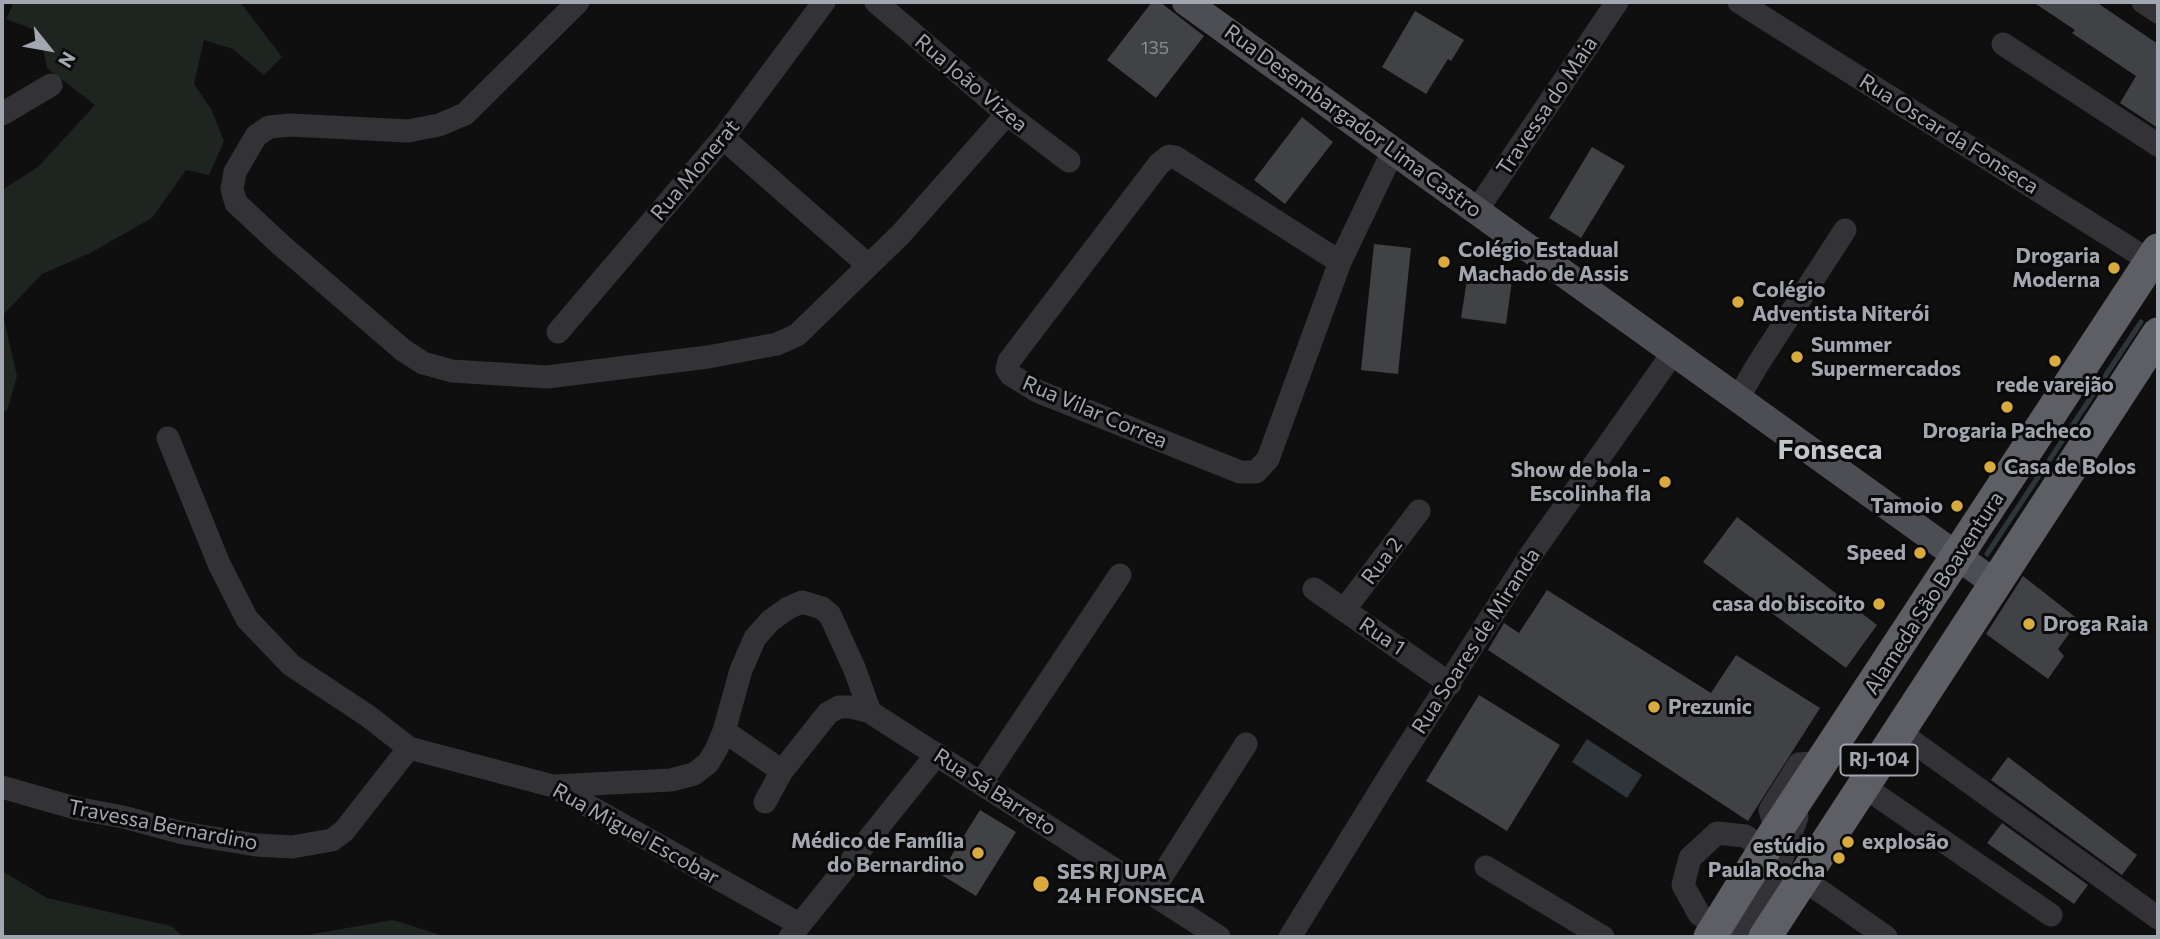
<!DOCTYPE html>
<html>
<head>
<meta charset="utf-8">
<style>
	body { margin:0 }
	#map { position:relative; width:2160px; height:939px; overflow:hidden; background:#0f0f10; font-family:Commissioner,sans-serif }
	canvas { display:block }
	.frame { position:absolute; inset:0; border:4px solid #a2a6af; pointer-events:none }
	.north { position:absolute; left:14px; top:14px; width:70px; height:70px; -webkit-text-stroke:5px #0a0a0b; paint-order:stroke; rotate:121deg; font-size:19px; font-weight:700; line-height:28px; text-align:center; color:#a2a6af }
	.north::after { content:''; display:block; margin:auto; width:24px; height:32px; background:#a2a6af; clip-path:polygon(50% 0,100% 100%,50% 72%,0 100%) }
</style>
</head>
<body>
<div id="map">
<canvas width="2160" height="939"></canvas>
<div class="frame"></div>
<div class="north">N</div>
</div>
<script>
const c = document.querySelector('canvas').getContext('2d');
c.lineJoin = 'round';
function paint(path, color) {
  c.fillStyle = color;
  c.fill(path, 'evenodd');
}
function shape(rows) {
  const path = new Path2D();
  for (const r of rows) {
    path.moveTo(r[0], r[1]);
    for (let i = 2; i < r.length; i += 2) path.lineTo(r[i], r[i + 1]);
  }
  return path;
}
function strokePath(path, color, width, dash) {
  c.strokeStyle = color;
  c.lineWidth = width;
  c.lineCap = dash ? 'butt' : 'round';
  c.setLineDash(dash || []);
  c.stroke(path);
}
function drawText(font, color, halo, rows, align = 'center') {
  c.font = font + ' Commissioner,sans-serif';
  c.lineWidth = 6;
  c.setLineDash([]);
  c.textBaseline = 'middle';
  c.strokeStyle = halo;
  c.fillStyle = color;
  for (const [text, x, y, turn = 0] of rows) {
    c.save();
    c.translate(x, y);
    c.rotate((+turn || 0) * Math.PI / 180);
    c.textAlign = isNaN(turn) ? turn : align;
    if (halo) c.strokeText(text, 0, 0);
    c.fillText(text, 0, 0);
    c.restore();
  }
}
paint(shape([
	[14,2,240,2,282,57,264,75,233,49,204,40,194,84,211,109,224,141,209,175,186,170,152,218,90,253,42,274,3,315,17,376,7,411,2,412,2,190,38,167,95,105,47,68,40,32,6,19],
	[2,871,47,898,171,926,184,937,2,937],
	[393,920,447,937,296,937]
]), '#1e241f');
paint(shape([
	[1587,739,1642,775,1627,798,1572,762]
]), '#2e353b');
strokePath(shape([
	[1987,554,2141,322]
]), '#2e353b', 5);
paint(shape([
	[1152,2,1160,2,1204,36,1156,98,1107,60],
	[2033,2,2096,2,2158,44,2158,128,2120,103,2136,76,2072,33,2075,30],
	[1415,11,1464,40,1451,61,1448,59,1426,94,1382,67],
	[1302,117,1333,142,1285,204,1254,180],
	[1592,147,1625,166,1581,238,1549,218],
	[1374,244,1411,248,1398,374,1361,370],
	[1469,267,1513,273,1506,324,1461,318],
	[1737,517,1877,625,1846,668,1703,562],
	[2023,576,2079,620,2058,649,2064,656,2048,679,1986,634],
	[1547,590,1711,693,1736,655,1820,708,1748,821,1488,650,1504,623,1519,633],
	[1479,695,1560,745,1507,831,1426,781],
	[2008,757,2137,855,2122,875,1991,780],
	[980,810,1016,832,976,896,940,874],
	[2002,823,2088,885,2074,904,1987,843]
]), '#414245');
strokePath(shape([
	[578,2,465,114,439,125,408,131,291,125,269,127,256,136,235,172,232,189,236,203,281,245,403,350,423,363,452,371,547,377,708,357,777,344,797,335,901,234,1007,114],
	[876,2,1007,114,1069,161],
	[1739,2,2158,266],
	[2143,2,2158,12],
	[2003,44,2158,145],
	[2,114,51,85],
	[723,138,868,265],
	[1477,210,1617,2],
	[1340,262,1175,157,1169,156,1159,164,1009,361,1007,369,1011,375,1037,391,1240,472,1256,472,1268,459,1340,262,1393,151],
	[558,332,723,138,824,2],
	[1738,398,1758,364,1845,230],
	[168,438,219,564,247,619,291,665,368,716,409,748,553,786,799,924],
	[1314,589,1450,684],
	[1344,610,1419,511],
	[724,731,782,771],
	[1898,731,2158,918],
	[981,783,1120,575],
	[553,786,671,780,694,774,708,763,716,750,724,731,741,670,755,638,770,621,788,608,802,602,822,608,830,615,855,670,870,712],
	[1863,786,2051,915],
	[2,787,75,808,123,817,183,833,256,845,292,847,332,840,344,831,409,748],
	[765,802,782,771,828,713,839,707,851,707,870,712,1219,937],
	[1776,831,1770,810,1799,764,1822,762],
	[1486,867,1603,937],
	[1803,879,1886,937],
	[1151,893,1246,744],
	[1716,926,1699,914,1683,885,1690,858,1717,833,1745,836,1765,849],
	[790,937,937,754],
	[1290,937,1393,770,1532,553,1673,353],
	[1740,937,1780,863,1797,817]
]), '#333337', 23);
strokePath(shape([
	[1186,2,1996,584]
]), '#4d4e53', 28);
strokePath(shape([
	[1710,937,1776,831,2158,250],
	[1765,937,2158,334]
]), '#5d5f65', 33);
for (const [x, y, r, color] of [
	[1444,262,7,"#d9aa3e"],
	[2114,268,7,"#d9aa3e"],
	[1738,302,7,"#d9aa3e"],
	[1797,357,7,"#d9aa3e"],
	[2055,361,7,"#d9aa3e"],
	[2007,407,7,"#d9aa3e"],
	[1990,467,7,"#d9aa3e"],
	[1665,482,7,"#d9aa3e"],
	[1957,506,7,"#d9aa3e"],
	[1920,553,7,"#d9aa3e"],
	[1879,604,7,"#d9aa3e"],
	[2029,624,7,"#d9aa3e"],
	[1654,707,7,"#d9aa3e"],
	[1848,842,7,"#d9aa3e"],
	[978,853,7,"#d9aa3e"],
	[1839,858,7,"#d9aa3e"],
	[1041,884,9,"#d9aa3e"]
]) {
  const dot = new Path2D();
  dot.arc(x, y, r, 0, 2 * Math.PI);
  c.fillStyle = color;
  c.fill(dot);
  strokePath(dot, '#0a0a0b', 2.5);
}
drawText('18px', '#8a8d94', null, [
	["135",1155,48]
]);
for (const [x, y, w] of [
	[1879,760,77]
]) {
  const box = new Path2D();
  box.roundRect(x - w / 2, y - 15.5, w, 31, 5);
  c.fillStyle = '#0a0a0b';
  c.fill(box);
  strokePath(box, '#a2a6af', 2);
}
drawText('bold 19px', '#a2a6af', null, [
	["RJ-104",1879,760]
]);
drawText('21px', '#a2a6af', '#0a0a0b', [
	["Rua João Vizea",971,83,40],
	["Travessa do Maia",1547,106,-56],
	["Rua Desembargador Lima Castro",1353,121,36],
	["Rua Oscar da Fonseca",1949,134,32],
	["Rua Monerat",695,170,-50],
	["Rua Vilar Correa",1095,412,23],
	["Rua 2",1382,561,-53],
	["Alameda São Boaventura",1934,593,-57],
	["Rua 1",1382,636,34],
	["Rua Soares de Miranda",1476,641,-57],
	["Rua Sá Barreto",995,792,33],
	["Travessa Bernardino",163,825,11],
	["Rua Miguel Escobar",636,834,29]
]);
drawText('bold 21px', '#a2a6af', '#0a0a0b', [
	["Colégio Estadual",1458,250],
	["Machado de Assis",1458,274],
	["Drogaria",2100,256,"right"],
	["Moderna",2100,280,"right"],
	["Colégio",1752,290],
	["Adventista Niterói",1752,314],
	["Summer",1811,345],
	["Supermercados",1811,369],
	["rede varejão",2055,385,"center"],
	["Drogaria Pacheco",2007,431,"center"],
	["Casa de Bolos",2004,467],
	["Show de bola -",1651,470,"right"],
	["Escolinha fla",1651,494,"right"],
	["Tamoio",1943,506,"right"],
	["Speed",1906,553,"right"],
	["casa do biscoito",1865,604,"right"],
	["Droga Raia",2043,624],
	["Prezunic",1668,707],
	["Médico de Família",964,841,"right"],
	["do Bernardino",964,865,"right"],
	["explosão",1862,842],
	["estúdio",1825,846,"right"],
	["Paula Rocha",1825,870,"right"],
	["SES RJ UPA",1057,872],
	["24 H FONSECA",1057,896]
], 'left');
drawText('bold 28px', '#c2c5cc', '#0a0a0b', [
	["Fonseca",1830,450]
]);
</script>
</body>
</html>
